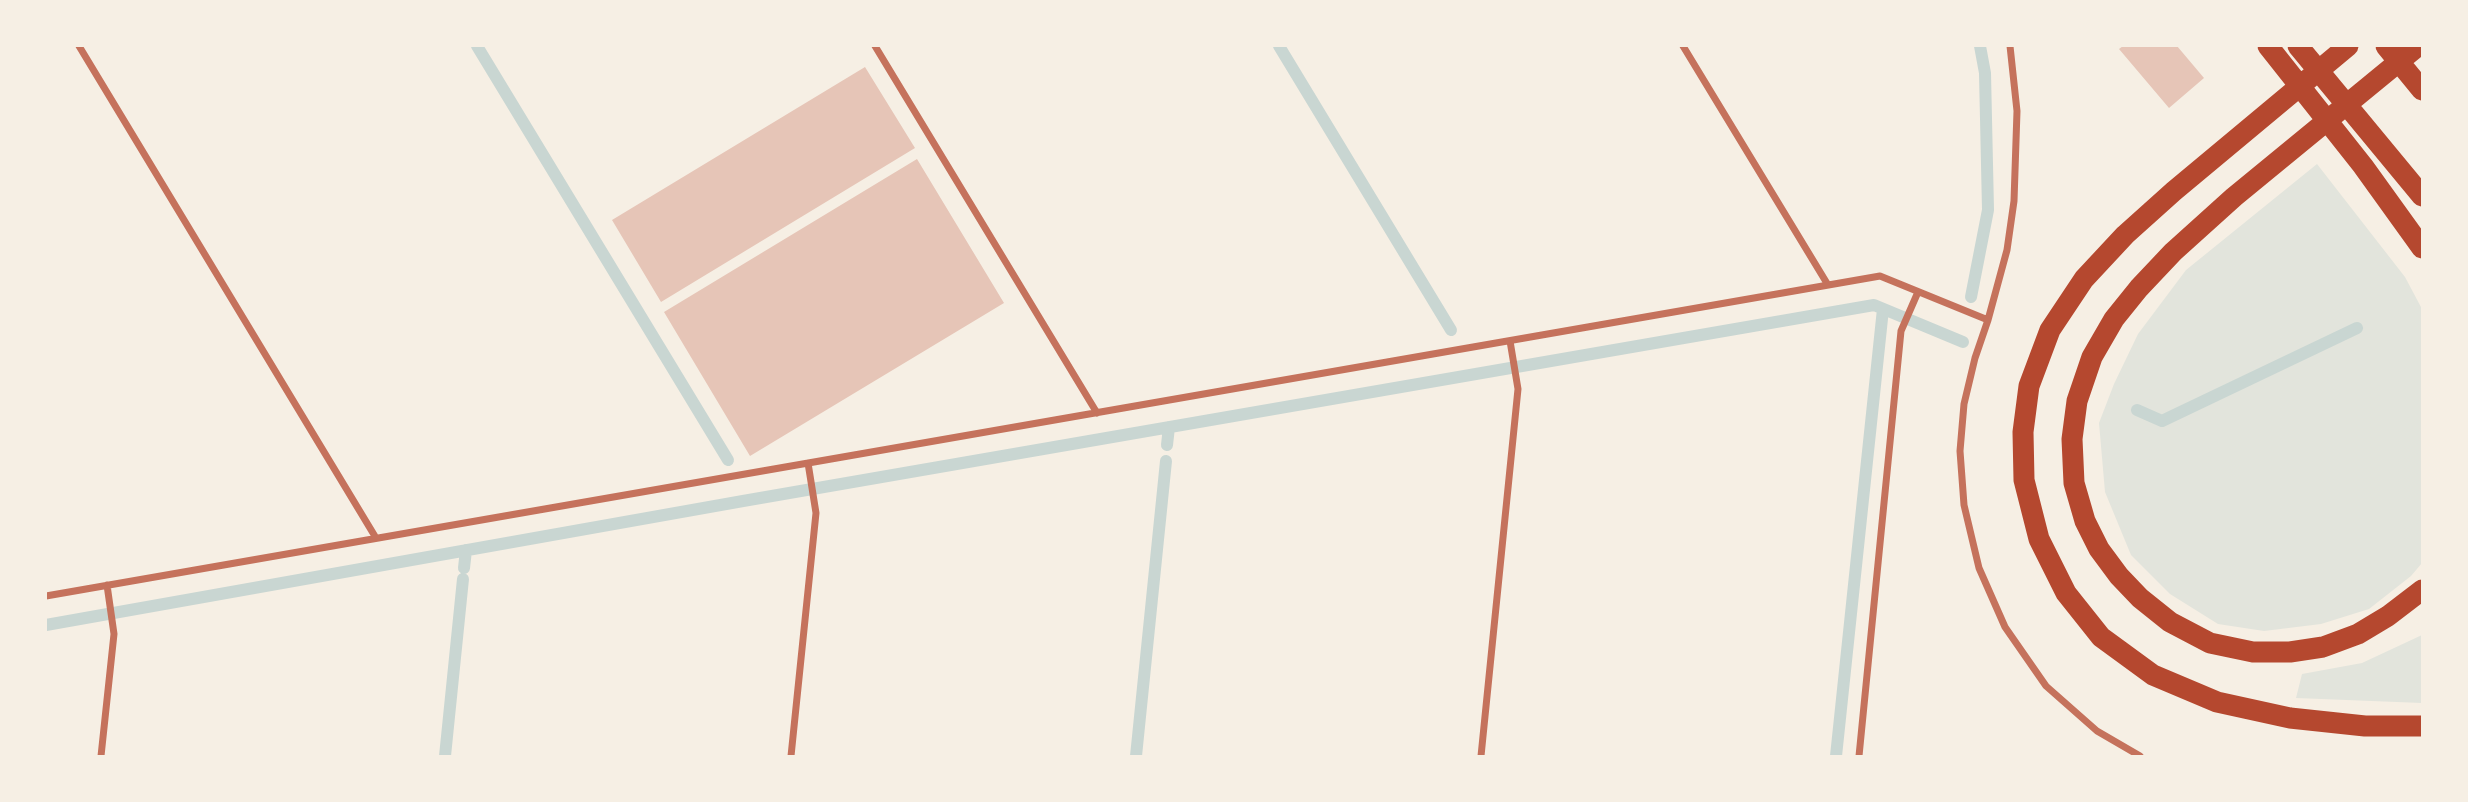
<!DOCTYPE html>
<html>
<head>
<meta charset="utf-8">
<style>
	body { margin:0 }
	#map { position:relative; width:2468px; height:802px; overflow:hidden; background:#f6efe4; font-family:Inter,sans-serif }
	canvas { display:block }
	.frame { position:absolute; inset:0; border:47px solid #f6efe4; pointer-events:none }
</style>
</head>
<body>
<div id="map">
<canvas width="2468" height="802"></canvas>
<div class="frame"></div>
</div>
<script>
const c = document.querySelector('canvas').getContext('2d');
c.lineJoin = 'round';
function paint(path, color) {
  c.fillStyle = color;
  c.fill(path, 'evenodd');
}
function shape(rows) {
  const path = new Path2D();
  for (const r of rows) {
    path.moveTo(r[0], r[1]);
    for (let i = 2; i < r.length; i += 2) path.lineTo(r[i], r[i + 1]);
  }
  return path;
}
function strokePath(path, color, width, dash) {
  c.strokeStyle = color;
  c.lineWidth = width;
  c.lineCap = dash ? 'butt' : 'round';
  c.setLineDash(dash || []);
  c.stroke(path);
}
paint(shape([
	[2317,164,2405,277,2422,309,2422,563,2411,576,2369,609,2321,624,2264,631,2218,624,2170,594,2131,555,2105,492,2099,423,2114,384,2138,334,2186,270],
	[2422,635,2422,703,2296,698,2302,674,2362,663]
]), '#e2e4dc');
strokePath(shape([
	[477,46,728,460],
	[1279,46,1451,330],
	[1971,297,1988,210,1985,73,1980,46],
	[2137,410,2162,421,2357,328],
	[1167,445,1169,427],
	[464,568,466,550],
	[46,625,743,501,1874,305,1963,342],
	[445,756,463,579],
	[1136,756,1166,461],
	[1836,756,1883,309]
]), '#c9d6d2', 12);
paint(shape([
	[2123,46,2177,46,2204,78,2169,108,2119,49],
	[865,67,915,148,661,302,612,220],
	[917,159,1004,303,750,456,664,312]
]), '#e6c5b7');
strokePath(shape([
	[79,46,376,538],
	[875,46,1097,413],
	[1683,46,1828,285],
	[2010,46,2017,111,2014,201,2007,250,1988,320,1975,358,1964,404,1960,451,1964,505,1979,568,2005,627,2046,686,2097,731,2140,756],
	[46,596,1880,276,1988,320],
	[101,756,114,634,107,585],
	[791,756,816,513,808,463],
	[1481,756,1518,389,1510,341],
	[1859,756,1901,331,1918,292]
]), '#c5725c', 7);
strokePath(shape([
	[2268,46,2363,166,2422,248],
	[2298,46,2422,196],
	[2348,46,2174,191,2125,235,2084,279,2050,330,2029,386,2023,432,2024,480,2039,539,2066,593,2101,637,2153,675,2217,702,2290,718,2365,726,2422,726],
	[2386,46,2422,90],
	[2418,46,2234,197,2173,252,2139,288,2114,319,2092,357,2077,401,2072,439,2074,483,2085,521,2099,549,2119,576,2140,598,2170,622,2210,643,2253,652,2290,652,2323,647,2358,634,2388,616,2422,590]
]), '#b5482f', 21);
</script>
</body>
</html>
